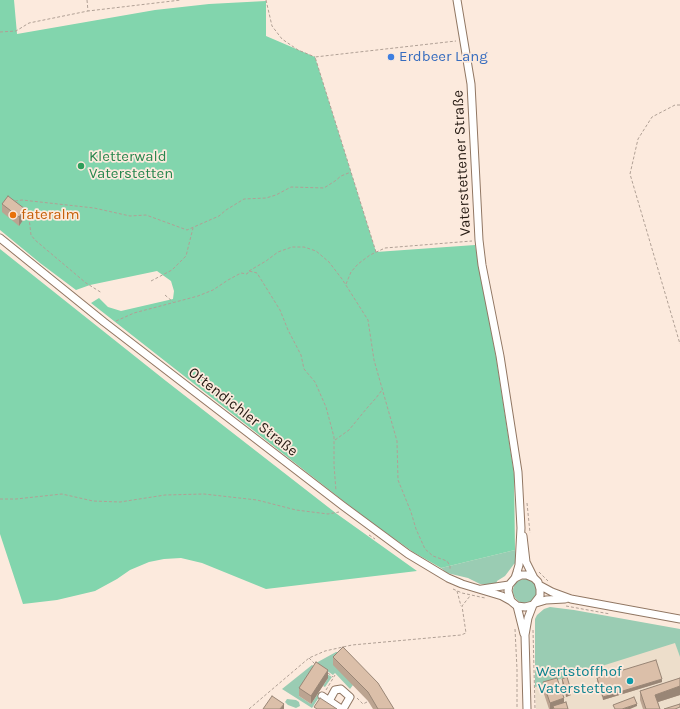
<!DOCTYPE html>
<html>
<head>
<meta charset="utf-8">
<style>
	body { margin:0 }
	canvas { display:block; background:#fceadd }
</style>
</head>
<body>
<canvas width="680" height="709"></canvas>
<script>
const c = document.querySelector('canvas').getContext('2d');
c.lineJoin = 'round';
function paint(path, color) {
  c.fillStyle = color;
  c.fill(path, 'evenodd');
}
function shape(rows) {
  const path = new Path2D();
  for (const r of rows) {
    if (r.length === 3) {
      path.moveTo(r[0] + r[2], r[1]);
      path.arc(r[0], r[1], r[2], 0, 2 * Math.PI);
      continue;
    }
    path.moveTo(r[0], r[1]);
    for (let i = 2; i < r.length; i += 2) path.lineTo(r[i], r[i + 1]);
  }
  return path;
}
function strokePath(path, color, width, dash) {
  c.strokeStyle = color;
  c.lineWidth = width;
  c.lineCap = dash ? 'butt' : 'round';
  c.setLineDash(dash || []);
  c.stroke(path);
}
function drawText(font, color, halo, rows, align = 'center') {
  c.font = font + ' Karla,sans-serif';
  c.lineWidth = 3.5;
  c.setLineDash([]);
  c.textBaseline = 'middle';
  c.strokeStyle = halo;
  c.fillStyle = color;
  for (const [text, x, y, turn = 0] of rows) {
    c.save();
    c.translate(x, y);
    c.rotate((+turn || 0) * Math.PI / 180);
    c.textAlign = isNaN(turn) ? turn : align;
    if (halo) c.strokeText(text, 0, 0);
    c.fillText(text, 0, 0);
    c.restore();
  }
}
paint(shape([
	[675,642,680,657,680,709,536,709,535,687]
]), '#eddecb');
paint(shape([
	[515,550,516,563,514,564,505,576,497,581,496,585,480,584,468,578,447,573,441,568],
	[525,591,12],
	[550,607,574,610,680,629,680,657,675,643,535,687,535,619,537,615,544,609],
	[336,652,339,652,353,685,350,689,335,673,333,675,316,663],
	[312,665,332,677,325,687,323,686,328,678,299,696,311,704,319,692,321,694,312,708,282,689],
	[287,699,296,700,299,702,300,706,296,708,288,705,285,702]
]), '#9accb3');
paint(shape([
	[0,0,14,0,17,34,155,10,209,4,266,1,266,36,315,57,376,252,475,245,496,357,514,474,515,550,441,568,413,552,378,527,346,503,91,303,99,298,108,307,121,311,173,299,174,291,171,281,157,271,90,285,76,290,40,263,0,230],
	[0,249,166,381,337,514,417,571,266,589,202,563,181,558,164,559,149,562,130,570,117,579,95,591,57,600,23,604,0,534]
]), '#82d5ad');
const minor = shape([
	[457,0,471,84,479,240,482,265,500,356,518,472,521,528,519,565,517,572,515,578,509,585,508,591,511,601,517,606,525,607,533,605,540,596,540,589,538,582,534,578,527,575,521,575,515,578],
	[0,238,104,322,343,506,408,554,448,578,462,584,502,596,511,601],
	[523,536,526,562,534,578],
	[539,585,552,592,571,599,680,619],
	[482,589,509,585],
	[536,603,546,600,565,599],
	[517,606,524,634],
	[322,696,341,709],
	[329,701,335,690,341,689,350,697,343,709],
	[527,709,525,635,528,618,533,605]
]);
strokePath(minor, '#917763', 9);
strokePath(shape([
	[87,0,88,11,181,0],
	[266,0,272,26,282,39,298,50,315,57],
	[0,32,16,31,29,23,88,11],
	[680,105,675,105,652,117,638,139,630,174,680,344],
	[15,201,22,200,94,208,130,216,146,215,187,230,219,216,226,210,244,199,266,198,276,195,291,187,324,188,335,181,341,176,351,172],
	[24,215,29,218,31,235,35,240,86,283,102,293],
	[376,252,315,57,456,41],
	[249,271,266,261,278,252,292,247,304,247,316,251,329,262,342,279,368,320,374,360,397,441,398,480,411,512,416,529,425,549,433,556,447,561,450,566,450,570],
	[151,281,172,270,186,256,193,228],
	[346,284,351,272,358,264,370,255,385,248,472,241],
	[165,295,173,302],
	[116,321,134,313,198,296,213,290,228,280,241,273,247,274,249,271,257,273,280,310,288,330,301,355,304,369,315,382,326,407,334,437,334,465,336,491],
	[335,440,349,430,367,408,376,398,382,390],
	[0,499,16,499,62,494,93,501,120,502,165,495,204,494,257,500,296,510,328,514,339,512],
	[527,503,530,533],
	[369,535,375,539],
	[539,572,548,581],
	[453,589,462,593,485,598],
	[457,591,461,606],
	[566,606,610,614],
	[515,629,517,669,517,709],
	[533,630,535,709],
	[309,658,315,664],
	[328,673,333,677],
	[326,690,335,675],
	[357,698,363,704,369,701],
	[249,709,309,658,325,651,352,645,461,635,466,633,462,606,470,596]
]), '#b0a095', 1, [3, 2]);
strokePath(minor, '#fff', 7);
paint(shape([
	[2,204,25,217,19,226,2,212],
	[333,657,394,709,373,709,368,701,333,665],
	[328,678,311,704,299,696,299,688],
	[597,678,662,682,603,700,597,681],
	[680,678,680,695,658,702,660,709,643,709,640,700,640,691],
	[562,679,571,695,566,697,562,684],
	[543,682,564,703,568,709,549,709,543,691]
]), '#bca491');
paint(shape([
	[25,209,25,217,19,226,19,217],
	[328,670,328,678,311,704,311,696],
	[662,679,662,682,603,700,603,697],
	[680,686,680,695,655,703,655,695],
	[571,690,571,695,566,697,566,691],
	[564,698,564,707,553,706,553,709,550,709,550,703],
	[284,704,284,709,280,709],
	[637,704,637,706,630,709,622,709]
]), '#998676');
const building = shape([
	[8,196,25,209,19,217,2,204,8,196],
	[343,647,378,683,394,709,378,709,368,692,333,657,343,647],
	[656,660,662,679,603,697,597,678,656,660],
	[316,662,328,670,311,696,299,688,316,662],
	[567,677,571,690,566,691,562,679,567,677],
	[557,678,564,698,550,703,543,682,557,678],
	[680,678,680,686,655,695,660,709,646,709,640,691,680,678],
	[272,696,284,704,280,709,263,709,272,696],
	[634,697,637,704,622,709,615,709,613,705,634,697],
	[320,698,337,709,317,709,314,707,320,698],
	[566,702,568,709,554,709,553,706,566,702],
	[680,704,680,707,675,709,664,709,680,704]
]);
paint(building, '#dbbfa9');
strokePath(building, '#998676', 1);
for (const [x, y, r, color] of [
	[391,57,4,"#3f7fe0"],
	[81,166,4,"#2e9e5b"],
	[13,215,4,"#e8710a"],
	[630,681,4,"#0f9aa8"]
]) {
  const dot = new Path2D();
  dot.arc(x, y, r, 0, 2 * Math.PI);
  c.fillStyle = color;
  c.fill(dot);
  strokePath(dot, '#fceadd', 1.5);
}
drawText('15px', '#366cbe', '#fceadd', [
	["Erdbeer Lang",399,57]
], 'left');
drawText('15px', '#27864d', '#fceadd', [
	["Kletterwald",89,157],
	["Vaterstetten",89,174]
], 'left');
drawText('15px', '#241911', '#fceadd', [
	["Vaterstettener Straße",462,163,-93],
	["Ottendichler Straße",243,412,38]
]);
drawText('15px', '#c56008', '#fceadd', [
	["fateralm",21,215]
], 'left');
drawText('15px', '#0d838f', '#fceadd', [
	["Wertstoffhof",622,672],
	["Vaterstetten",622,689]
], 'right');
</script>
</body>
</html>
